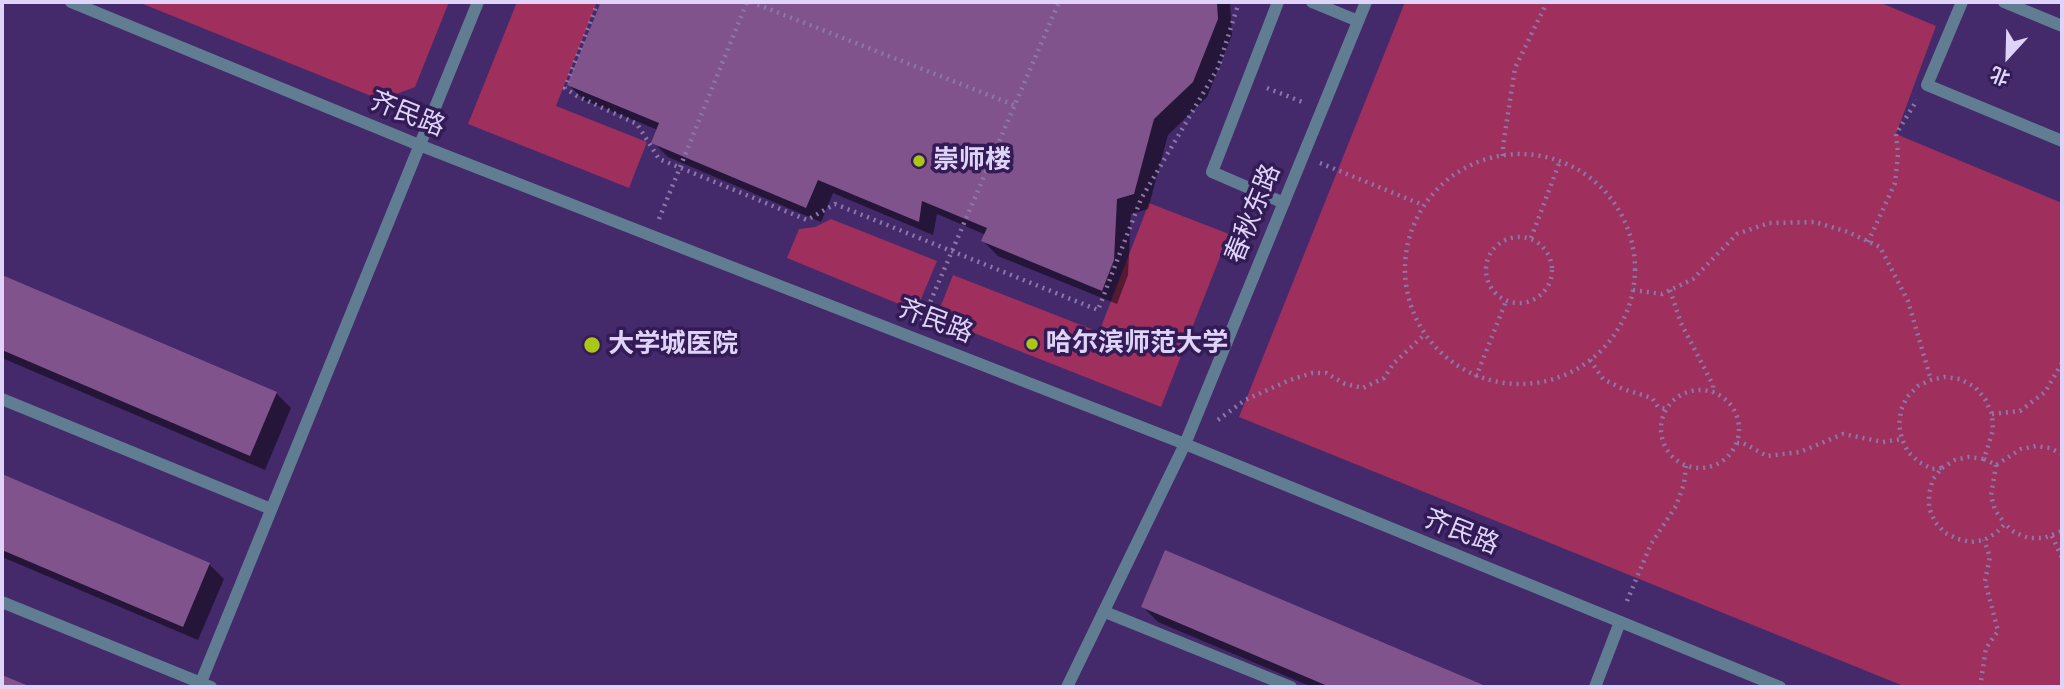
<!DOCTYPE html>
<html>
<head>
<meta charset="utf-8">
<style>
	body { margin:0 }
	#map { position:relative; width:2064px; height:689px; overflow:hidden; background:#3d2660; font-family:Signika,"Noto Sans SC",sans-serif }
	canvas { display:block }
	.frame { position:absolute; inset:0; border:4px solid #dfd4f8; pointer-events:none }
	.north { position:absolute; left:1973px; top:21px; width:70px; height:70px; -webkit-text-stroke:5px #331b55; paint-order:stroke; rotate:202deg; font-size:19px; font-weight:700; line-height:28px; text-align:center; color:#dfd4f8 }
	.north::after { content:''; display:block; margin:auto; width:24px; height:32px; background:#dfd4f8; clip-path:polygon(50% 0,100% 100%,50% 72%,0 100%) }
</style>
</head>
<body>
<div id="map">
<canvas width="2064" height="689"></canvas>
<div class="frame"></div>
<div class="north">北</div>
</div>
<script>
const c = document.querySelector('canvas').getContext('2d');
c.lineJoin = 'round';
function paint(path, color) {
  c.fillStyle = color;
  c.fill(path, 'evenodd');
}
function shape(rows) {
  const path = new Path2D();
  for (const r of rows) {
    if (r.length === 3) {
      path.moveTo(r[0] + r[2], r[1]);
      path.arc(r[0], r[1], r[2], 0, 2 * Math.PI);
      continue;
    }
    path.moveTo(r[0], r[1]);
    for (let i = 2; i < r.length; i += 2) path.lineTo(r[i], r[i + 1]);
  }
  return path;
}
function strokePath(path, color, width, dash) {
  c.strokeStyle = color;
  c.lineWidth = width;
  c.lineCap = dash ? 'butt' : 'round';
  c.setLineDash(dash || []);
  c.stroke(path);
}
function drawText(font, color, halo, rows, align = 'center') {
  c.font = font + ' Signika,"Noto Sans SC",sans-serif';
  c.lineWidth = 7;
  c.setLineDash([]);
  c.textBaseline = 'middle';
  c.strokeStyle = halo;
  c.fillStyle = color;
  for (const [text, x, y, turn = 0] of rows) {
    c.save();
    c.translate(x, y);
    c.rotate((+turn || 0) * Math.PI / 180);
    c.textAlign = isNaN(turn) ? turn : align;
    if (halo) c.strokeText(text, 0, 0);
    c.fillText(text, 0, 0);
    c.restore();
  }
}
paint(shape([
	[2,2,2062,2,2062,687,2,687]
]), '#44296b');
paint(shape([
	[138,2,449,2,415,87,381,100],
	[517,2,597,2,556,106,647,142,629,188,468,124],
	[1405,2,1879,2,1936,26,1896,134,2062,203,2062,687,1906,687,1239,417],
	[1149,203,1229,234,1161,407,936,318,953,275,1099,332],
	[831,219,937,261,916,311,787,258,799,229,815,227]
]), '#9f2f5d');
paint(shape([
	[603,2,1230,2,1232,35,1207,97,1168,135,1148,209,1131,214,1128,275,1117,304,998,256,983,241,986,235,937,214,933,235,833,193,821,222,668,157,653,142,658,130,584,100,569,85],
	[2,277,276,393,291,408,265,470,2,358],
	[2,476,209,564,224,579,198,640,2,557],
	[1166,553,1484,687,1312,687,1158,622,1143,607]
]), '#0007');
paint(shape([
	[601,2,1217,2,1218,19,1193,82,1154,119,1134,194,1117,199,1114,260,1102,291,981,241,987,228,922,201,919,222,818,180,806,208,651,143,659,123,567,85],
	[2,275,277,392,250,456,2,350],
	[2,474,210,563,183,627,2,550],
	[1165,550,1488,687,1330,687,1141,607],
	[2,675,31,687,2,687]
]), '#81538c');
strokePath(shape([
	[598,2,565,88,577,96,637,124,659,159,807,220,835,204,1098,310,1141,199,1218,68,1239,2],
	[751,2,1014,105],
	[1267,88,1305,103],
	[1520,269,115],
	[1503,156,1503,146,1515,68,1547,2],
	[1320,163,1423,205],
	[659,219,747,2],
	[1519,270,33],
	[1531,238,1560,161],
	[1868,242,1895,183,1898,154,1896,134,1917,100],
	[1633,290,1662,294,1693,279,1737,234,1769,223,1815,222,1848,232,1880,247,1908,301,1931,380],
	[1670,290,1681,323,1713,385,1713,393],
	[922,321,1059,2],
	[1590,360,1603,379,1623,389,1652,398,1658,407,1666,409],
	[1476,377,1506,301],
	[1700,429,39],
	[1992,414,2020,411,2045,392,2062,363],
	[1218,420,1245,400,1290,380,1312,373,1326,373,1345,384,1363,388,1384,378,1393,364,1425,334],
	[1737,443,1743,443,1767,456,1800,452,1843,434,1883,442,1902,439],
	[2062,454,2050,448,2036,446,2021,449,1996,465,1984,459,1993,430,1992,414,1985,399,1975,387,1960,379,1945,377,1931,380,1918,386,1907,397,1901,410,1899,425,1902,439,1908,452,1919,462,1932,469,1942,468,1933,479,1929,494,1929,508,1935,522,1945,533,1958,539,1971,542,1984,540,1996,533,2005,524,2014,532,2028,538,2044,538,2062,531],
	[1996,465,1991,496,1995,510,2005,524],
	[1942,468,1955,460,1969,457,1984,459],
	[2052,536,2062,558],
	[1627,601,1651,544,1676,506,1684,484,1686,466],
	[1980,687,1986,648,1998,631,1985,581,1990,557,1984,540]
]), '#8a78a8', 4.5, [2, 5]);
strokePath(shape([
	[71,2,419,145,1185,444,1780,687],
	[1278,2,1212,172,1284,203],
	[1312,2,1358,21],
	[1962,2,1927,85,2062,141],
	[2004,2,2062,26],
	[2,399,271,509],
	[2,602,211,687],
	[1105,612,1291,687],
	[199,687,478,2],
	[1067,687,1185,444,1366,2],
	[1595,687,1620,622]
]), '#607d91', 12);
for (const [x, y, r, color] of [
	[919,161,7,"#abc616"],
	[1032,344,7,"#abc616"],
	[592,345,9,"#abc616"]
]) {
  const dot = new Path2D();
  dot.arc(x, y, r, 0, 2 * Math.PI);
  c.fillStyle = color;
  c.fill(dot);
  strokePath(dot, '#331b55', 2.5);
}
drawText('26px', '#dfd4f8', '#331b55', [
	["齐民路",407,115,22],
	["春秋东路",1254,214,-68],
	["齐民路",935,322,21],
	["齐民路",1461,533,22]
]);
drawText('bold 26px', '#dfd4f8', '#331b55', [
	["崇师楼",933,161],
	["哈尔滨师范大学",1046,344],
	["大学城医院",608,345]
], 'left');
</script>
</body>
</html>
